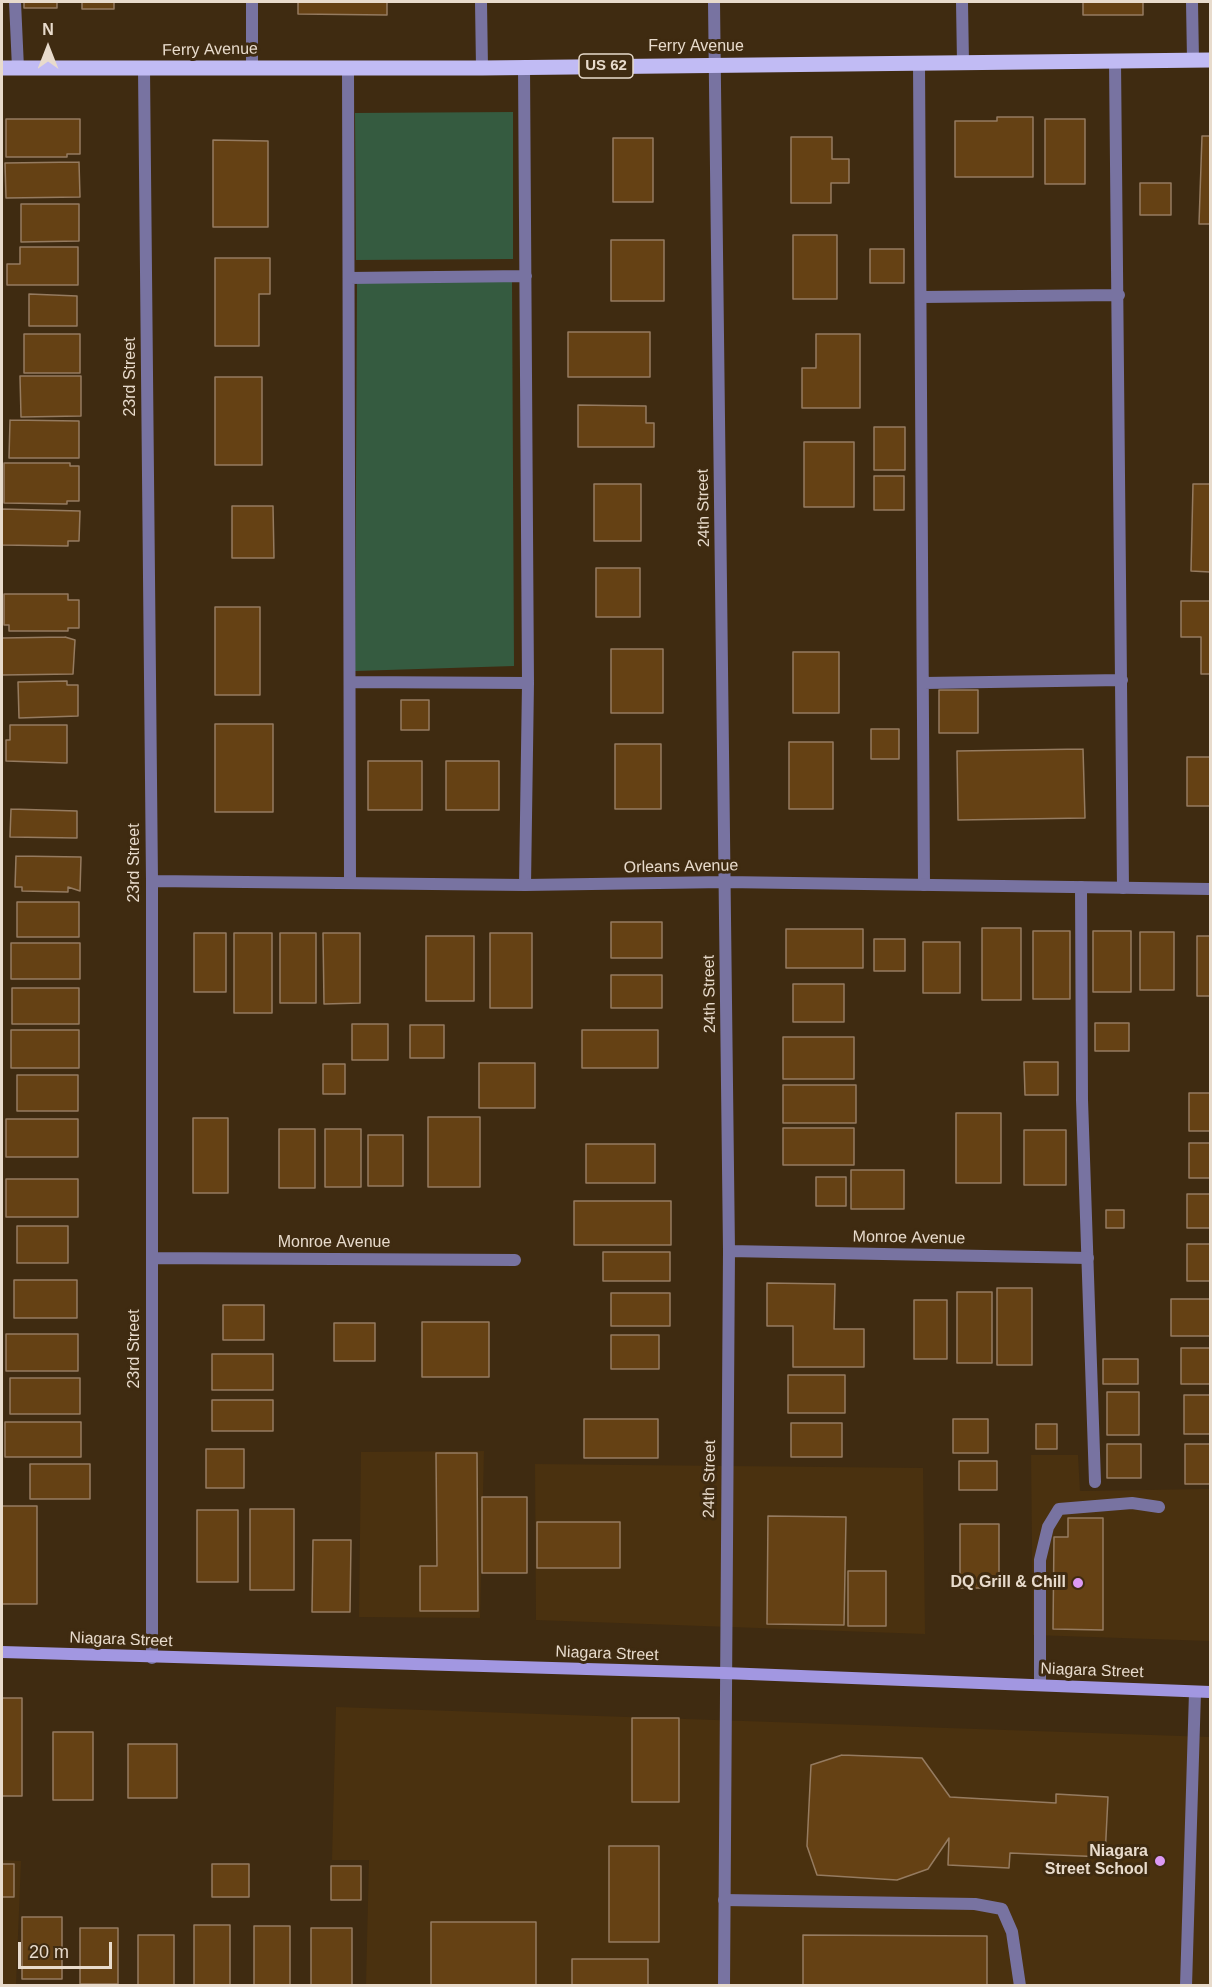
<!DOCTYPE html>
<html>
<head>
<meta charset="utf-8">
<style>
	body { margin:0 }
	#map { position:relative; width:1212px; height:1987px; overflow:hidden; background:#3f2b11; font-family:Arial,sans-serif }
	canvas { display:block }
	.frame { position:absolute; inset:0; border:3px solid #e8dbcc; pointer-events:none }
	.north { position:absolute; left:18px; top:18px; width:60px; height:60px; -webkit-text-stroke:4px #3f2b11; paint-order:stroke; rotate:0deg; font-size:16px; font-weight:700; line-height:24px; text-align:center; color:#e8dbcc }
	.north::after { content:''; display:block; margin:auto; width:21px; height:27px; background:#e8dbcc; clip-path:polygon(50% 0,100% 100%,50% 72%,0 100%) }
	.scale { position:absolute; left:18px; top:1942px; width:94px; height:27px; box-sizing:border-box; border:3px solid #e8dbcc; border-top:0; padding-left:8px; font-size:18px; line-height:21px; white-space:nowrap; color:#e8dbcc; -webkit-text-stroke:4px #3f2b11; paint-order:stroke }
</style>
</head>
<body>
<div id="map">
<canvas width="1212" height="1987"></canvas>
<div class="frame"></div>
<div class="north">N</div>
<div class="scale">20 m</div>
</div>
<script>
const c = document.querySelector('canvas').getContext('2d');
c.lineJoin = 'round';
function paint(path, color) {
  c.fillStyle = color;
  c.fill(path, 'evenodd');
}
function shape(rows) {
  const path = new Path2D();
  for (const r of rows) {
    path.moveTo(r[0], r[1]);
    for (let i = 2; i < r.length; i += 2) path.lineTo(r[i], r[i + 1]);
  }
  return path;
}
function strokePath(path, color, width, dash) {
  c.strokeStyle = color;
  c.lineWidth = width;
  c.lineCap = dash ? 'butt' : 'round';
  c.setLineDash(dash || []);
  c.stroke(path);
}
function drawText(font, color, halo, rows, align = 'center') {
  c.font = font + ' Arial,sans-serif';
  c.lineWidth = 6;
  c.setLineDash([]);
  c.textBaseline = 'middle';
  c.strokeStyle = halo;
  c.fillStyle = color;
  for (const [text, x, y, turn = 0] of rows) {
    c.save();
    c.translate(x, y);
    c.rotate((+turn || 0) * Math.PI / 180);
    c.textAlign = isNaN(turn) ? turn : align;
    if (halo) c.strokeText(text, 0, 0);
    c.fillText(text, 0, 0);
    c.restore();
  }
}
paint(shape([
	[484,1451,480,1618,359,1617,361,1452],
	[1031,1455,1078,1455,1080,1491,1210,1489,1210,1641,1033,1635],
	[535,1464,923,1468,925,1634,536,1620],
	[336,1707,1210,1737,1210,1985,366,1985,369,1860,332,1860],
	[2,1860,21,1861,16,1985,2,1985]
]), '#4a310f');
paint(shape([
	[513,112,513,259,356,260,355,113],
	[512,281,514,666,355,671,357,282]
]), '#355b40');
const building = shape([
	[24,2,57,2,57,8,24,8,24,2],
	[82,2,114,2,114,9,82,9,82,2],
	[298,2,387,2,387,15,298,14,298,2],
	[1083,2,1143,2,1143,15,1083,15,1083,2],
	[997,117,1033,117,1033,177,955,177,955,121,997,121,997,117],
	[6,119,80,119,80,154,67,154,67,157,6,157,6,119],
	[1045,119,1085,119,1085,184,1045,184,1045,119],
	[1202,136,1210,136,1210,224,1199,224,1202,136],
	[791,137,832,137,832,159,849,159,849,183,831,183,831,203,791,203,791,137],
	[613,138,653,138,653,202,613,202,613,138],
	[213,140,268,141,268,227,213,227,213,140],
	[79,162,80,197,6,198,5,163,79,162],
	[1140,183,1171,183,1171,215,1140,215,1140,183],
	[21,204,79,204,79,241,21,242,21,204],
	[793,235,837,235,837,299,793,299,793,235],
	[611,240,664,240,664,301,611,301,611,240],
	[20,247,78,247,78,285,7,285,7,264,20,264,20,247],
	[870,249,904,249,904,283,870,283,870,249],
	[215,258,270,258,270,294,259,294,259,346,215,346,215,258],
	[29,294,77,296,77,326,29,326,29,294],
	[568,332,650,332,650,377,568,377,568,332],
	[24,334,80,334,80,373,24,373,24,334],
	[816,334,860,334,860,408,802,408,802,368,816,368,816,334],
	[20,376,81,376,81,416,21,417,20,376],
	[215,377,262,377,262,465,215,465,215,377],
	[578,405,646,406,646,423,654,423,654,447,578,447,578,405],
	[10,420,79,421,79,458,9,458,10,420],
	[874,427,905,427,905,470,874,470,874,427],
	[804,442,854,442,854,507,804,507,804,442],
	[4,463,70,463,70,466,79,466,79,501,67,501,67,504,4,503,4,463],
	[874,476,904,476,904,510,874,510,874,476],
	[594,484,641,484,641,541,594,541,594,484],
	[1193,484,1210,484,1210,572,1191,571,1193,484],
	[232,506,273,506,274,558,232,558,232,506],
	[2,509,80,511,79,541,68,541,68,546,2,545,2,509],
	[596,568,640,568,640,617,596,617,596,568],
	[4,594,68,594,68,600,79,600,79,628,68,628,68,631,9,631,9,625,4,625,4,594],
	[1181,601,1210,601,1210,674,1201,674,1201,637,1181,637,1181,601],
	[215,607,260,607,260,695,215,695,215,607],
	[65,637,75,640,73,674,2,675,2,638,65,637],
	[611,649,663,649,663,713,611,713,611,649],
	[793,652,839,652,839,713,793,713,793,652],
	[67,681,67,685,78,685,78,716,19,718,18,682,67,681],
	[939,690,978,690,978,733,939,733,939,690],
	[401,700,429,700,429,730,401,730,401,700],
	[215,724,273,724,273,812,215,812,215,724],
	[10,725,67,725,67,763,6,761,6,740,10,740,10,725],
	[871,729,899,729,899,759,871,759,871,729],
	[789,742,833,742,833,809,789,809,789,742],
	[615,744,661,744,661,809,615,809,615,744],
	[1083,749,1085,818,958,820,957,751,1083,749],
	[1187,757,1210,757,1210,806,1187,806,1187,757],
	[368,761,422,761,422,810,368,810,368,761],
	[446,761,499,761,499,810,446,810,446,761],
	[11,809,77,811,77,838,10,837,11,809],
	[16,856,81,857,80,891,68,887,68,892,22,891,22,887,15,887,16,856],
	[17,902,79,902,79,937,17,937,17,902],
	[611,922,662,922,662,958,611,958,611,922],
	[982,928,1021,928,1021,1000,982,1000,982,928],
	[786,929,863,929,863,968,786,968,786,929],
	[1033,931,1070,931,1070,999,1033,999,1033,931],
	[1093,931,1131,931,1131,992,1093,992,1093,931],
	[1140,932,1174,932,1174,990,1140,990,1140,932],
	[194,933,226,933,226,992,194,992,194,933],
	[234,933,272,933,272,1013,234,1013,234,933],
	[280,933,316,933,316,1003,280,1003,280,933],
	[323,933,360,933,360,1003,324,1004,323,933],
	[490,933,532,933,532,1008,490,1008,490,933],
	[426,936,474,936,474,1001,426,1001,426,936],
	[1197,936,1210,936,1210,996,1197,996,1197,936],
	[874,939,905,939,905,971,874,971,874,939],
	[923,942,960,942,960,993,923,993,923,942],
	[11,943,80,943,80,979,11,979,11,943],
	[611,975,662,975,662,1008,611,1008,611,975],
	[793,984,844,984,844,1022,793,1022,793,984],
	[12,988,79,988,79,1024,12,1024,12,988],
	[1095,1023,1129,1023,1129,1051,1095,1051,1095,1023],
	[352,1024,388,1024,388,1060,352,1060,352,1024],
	[410,1025,444,1025,444,1058,410,1058,410,1025],
	[11,1030,79,1030,79,1068,11,1068,11,1030],
	[582,1030,658,1030,658,1068,582,1068,582,1030],
	[783,1037,854,1037,854,1079,783,1079,783,1037],
	[1024,1062,1058,1062,1058,1095,1025,1095,1024,1062],
	[479,1063,535,1063,535,1108,479,1108,479,1063],
	[323,1064,345,1064,345,1094,323,1094,323,1064],
	[17,1075,78,1075,78,1111,17,1111,17,1075],
	[783,1085,856,1085,856,1123,783,1123,783,1085],
	[1189,1093,1210,1093,1210,1131,1189,1131,1189,1093],
	[956,1113,1001,1113,1001,1183,956,1183,956,1113],
	[428,1117,480,1117,480,1187,428,1187,428,1117],
	[193,1118,228,1118,228,1193,193,1193,193,1118],
	[6,1119,78,1119,78,1157,6,1157,6,1119],
	[783,1128,854,1128,854,1165,783,1165,783,1128],
	[279,1129,315,1129,315,1188,279,1188,279,1129],
	[325,1129,361,1129,361,1187,325,1187,325,1129],
	[1024,1130,1066,1130,1066,1185,1024,1185,1024,1130],
	[368,1135,403,1135,403,1186,368,1186,368,1135],
	[1189,1143,1210,1143,1210,1178,1189,1178,1189,1143],
	[586,1144,655,1144,655,1183,586,1183,586,1144],
	[851,1170,904,1170,904,1209,851,1209,851,1170],
	[816,1177,846,1177,846,1206,816,1206,816,1177],
	[6,1179,78,1179,78,1217,6,1217,6,1179],
	[1187,1194,1210,1194,1210,1228,1187,1228,1187,1194],
	[574,1201,671,1201,671,1245,574,1245,574,1201],
	[1106,1210,1124,1210,1124,1228,1106,1228,1106,1210],
	[17,1226,68,1226,68,1263,17,1263,17,1226],
	[1187,1244,1210,1244,1210,1281,1187,1281,1187,1244],
	[603,1252,670,1252,670,1281,603,1281,603,1252],
	[14,1280,77,1280,77,1318,14,1318,14,1280],
	[767,1283,835,1284,834,1329,864,1329,864,1367,793,1367,793,1326,767,1326,767,1283],
	[997,1288,1032,1288,1032,1365,997,1365,997,1288],
	[957,1292,992,1292,992,1363,957,1363,957,1292],
	[611,1293,670,1293,670,1326,611,1326,611,1293],
	[1171,1299,1210,1299,1210,1336,1171,1336,1171,1299],
	[914,1300,947,1300,947,1359,914,1359,914,1300],
	[223,1305,264,1305,264,1340,223,1340,223,1305],
	[422,1322,489,1322,489,1377,422,1377,422,1322],
	[334,1323,375,1323,375,1361,334,1361,334,1323],
	[6,1334,78,1334,78,1371,6,1371,6,1334],
	[611,1335,659,1335,659,1369,611,1369,611,1335],
	[1181,1348,1210,1348,1210,1384,1181,1384,1181,1348],
	[212,1354,273,1354,273,1390,212,1390,212,1354],
	[1103,1359,1138,1359,1138,1384,1103,1384,1103,1359],
	[788,1375,845,1375,845,1413,788,1413,788,1375],
	[10,1378,80,1378,80,1414,10,1414,10,1378],
	[1107,1392,1139,1392,1139,1435,1107,1435,1107,1392],
	[1184,1395,1210,1395,1210,1434,1184,1434,1184,1395],
	[212,1400,273,1400,273,1431,212,1431,212,1400],
	[584,1419,658,1419,658,1458,584,1458,584,1419],
	[953,1419,988,1419,988,1453,953,1453,953,1419],
	[5,1422,81,1422,81,1457,5,1457,5,1422],
	[791,1423,842,1423,842,1457,791,1457,791,1423],
	[1036,1424,1057,1424,1057,1449,1036,1449,1036,1424],
	[1107,1444,1141,1444,1141,1478,1107,1478,1107,1444],
	[1185,1444,1210,1444,1210,1484,1185,1484,1185,1444],
	[206,1449,244,1449,244,1488,206,1488,206,1449],
	[436,1453,477,1453,478,1611,420,1611,420,1566,437,1566,436,1453],
	[959,1461,997,1461,997,1490,959,1490,959,1461],
	[30,1464,90,1464,90,1499,30,1499,30,1464],
	[482,1497,527,1497,527,1573,482,1573,482,1497],
	[2,1506,37,1506,37,1604,2,1604,2,1506],
	[250,1509,294,1509,294,1590,250,1590,250,1509],
	[197,1510,238,1510,238,1582,197,1582,197,1510],
	[768,1516,846,1517,844,1625,767,1624,768,1516],
	[1068,1518,1103,1518,1103,1630,1053,1629,1054,1537,1068,1537,1068,1518],
	[537,1522,620,1522,620,1568,537,1568,537,1522],
	[960,1524,999,1524,999,1588,960,1588,960,1524],
	[313,1540,351,1540,350,1612,312,1612,313,1540],
	[848,1571,886,1571,886,1626,848,1626,848,1571],
	[2,1698,22,1698,22,1796,2,1796,2,1698],
	[632,1718,679,1718,679,1802,632,1802,632,1718],
	[53,1732,93,1732,93,1800,53,1800,53,1732],
	[128,1744,177,1744,177,1798,128,1798,128,1744],
	[842,1755,922,1758,950,1797,1056,1803,1056,1794,1108,1797,1105,1857,1010,1853,1009,1868,948,1865,949,1838,928,1869,897,1880,817,1875,807,1846,811,1765,842,1755],
	[609,1846,659,1846,659,1942,609,1942,609,1846],
	[2,1864,14,1864,14,1897,2,1897,2,1864],
	[212,1864,249,1864,249,1897,212,1897,212,1864],
	[331,1866,361,1866,361,1900,331,1900,331,1866],
	[22,1917,62,1917,62,1979,22,1979,22,1917],
	[431,1922,536,1922,536,1986,431,1986,431,1922],
	[194,1925,230,1925,230,1986,194,1986,194,1925],
	[254,1926,290,1926,290,1986,254,1986,254,1926],
	[80,1928,118,1928,118,1984,80,1984,80,1928],
	[311,1928,352,1928,352,1986,311,1986,311,1928],
	[138,1935,174,1935,174,1986,138,1986,138,1935],
	[803,1935,987,1936,987,1986,803,1986,803,1935],
	[572,1959,648,1959,648,1986,572,1986,572,1959]
]);
paint(building, '#654114');
strokePath(building, '#957b60', 1.5);
strokePath(shape([
	[15,2,18,68],
	[481,2,482,68],
	[962,2,963,63],
	[1115,61,1123,888],
	[919,63,924,885],
	[524,66,528,683,525,885],
	[348,68,350,882],
	[349,278,526,276],
	[922,297,1119,295],
	[350,682,528,683],
	[924,683,1122,680],
	[1081,887,1082,1100,1095,1482],
	[1040,1685,1040,1560,1048,1527,1059,1509,1132,1503,1159,1507],
	[724,1900,975,1904,1002,1909,1012,1932,1020,1986],
	[1186,1986,1195,1692]
]), '#7873a1', 12);
strokePath(shape([
	[252,2,252,66],
	[714,2,729,1251,724,1986],
	[1192,2,1193,60],
	[144,69,152,881,152,1658],
	[152,881,525,885,725,882,1210,889],
	[729,1251,1088,1258],
	[152,1258,515,1260]
]), '#7873a1', 12);
strokePath(shape([
	[2,1652,724,1673,1210,1692]
]), '#a297e1', 12);
strokePath(shape([
	[2,68,482,68,1210,60]
]), '#c1bbf4', 15);
for (const [x, y, r, color] of [
	[1078,1583,6,"#dc99f4"],
	[1160,1861,6,"#dc99f4"]
]) {
  const dot = new Path2D();
  dot.arc(x, y, r, 0, 2 * Math.PI);
  c.fillStyle = color;
  c.fill(dot);
  strokePath(dot, '#3f2b11', 2);
}
for (const [x, y, w] of [
	[606,66,54]
]) {
  const box = new Path2D();
  box.roundRect(x - w / 2, y - 12, w, 24, 4.5);
  c.fillStyle = '#3f2b11';
  c.fill(box);
  strokePath(box, '#e8dbcc', 1.5);
}
drawText('bold 15px', '#e8dbcc', null, [
	["US 62",606,66]
]);
drawText('16px', '#e8dbcc', '#3f2b11', [
	["Ferry Avenue",696,47],
	["Ferry Avenue",210,50,-1],
	["23rd Street",131,377,-90],
	["24th Street",704,508,-91],
	["23rd Street",135,863,-90],
	["Orleans Avenue",681,867,-1],
	["24th Street",710,994,-91],
	["Monroe Avenue",909,1238,1],
	["Monroe Avenue",334,1243],
	["23rd Street",135,1349,-90],
	["24th Street",710,1479,-89],
	["Niagara Street",121,1640,2],
	["Niagara Street",607,1654,2],
	["Niagara Street",1092,1671,2]
]);
drawText('bold 16px', '#e8dbcc', '#3f2b11', [
	["DQ Grill & Chill",1066,1583],
	["Niagara",1148,1852],
	["Street School",1148,1870]
], 'right');
</script>
</body>
</html>
